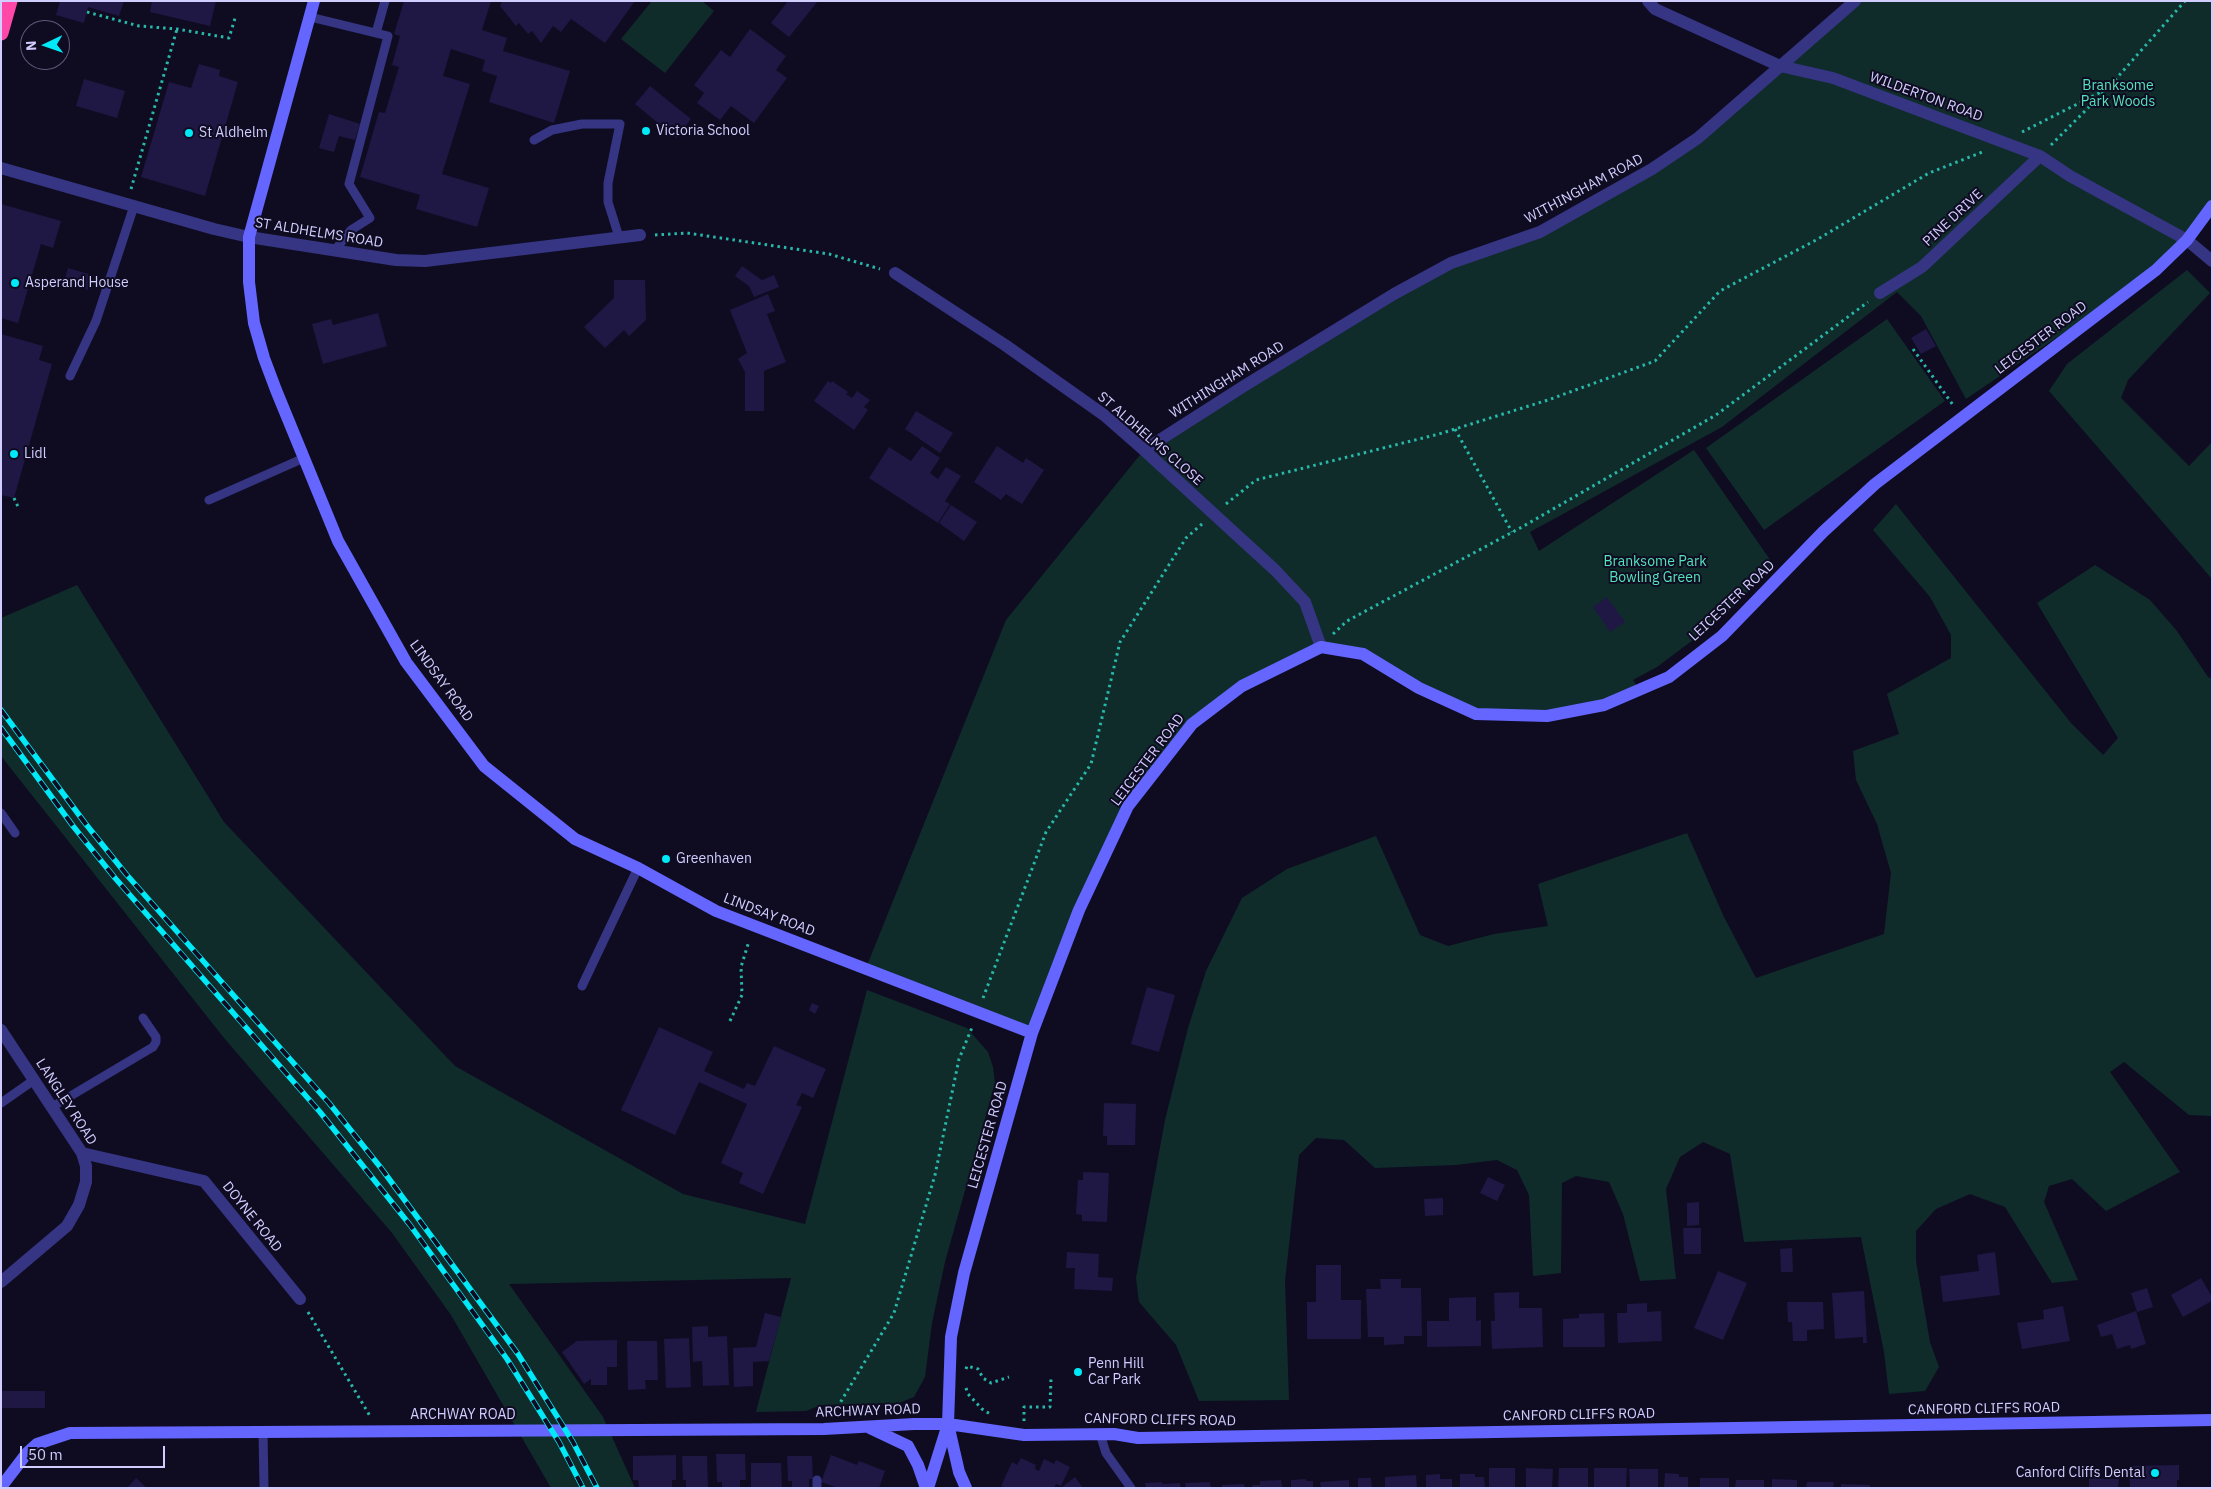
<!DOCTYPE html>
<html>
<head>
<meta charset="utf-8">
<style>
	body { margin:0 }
	#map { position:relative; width:2213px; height:1489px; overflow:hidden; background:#0f0c22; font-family:"IBM Plex Sans",sans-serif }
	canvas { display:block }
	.frame { position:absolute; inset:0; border:2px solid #d1cdff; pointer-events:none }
	.north { position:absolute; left:20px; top:20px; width:50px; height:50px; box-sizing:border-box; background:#0f0c22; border:1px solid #5d597a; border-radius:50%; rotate:267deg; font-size:14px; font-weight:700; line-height:20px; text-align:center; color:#d1cdff }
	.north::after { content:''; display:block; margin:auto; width:18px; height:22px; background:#00e9f8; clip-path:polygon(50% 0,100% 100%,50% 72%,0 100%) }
	.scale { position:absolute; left:20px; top:1446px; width:145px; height:22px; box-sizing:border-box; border:2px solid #d1cdff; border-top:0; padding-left:6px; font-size:15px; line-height:18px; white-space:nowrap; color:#d1cdff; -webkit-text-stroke:4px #0f0c22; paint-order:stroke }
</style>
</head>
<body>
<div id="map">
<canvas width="2213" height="1489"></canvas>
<div class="frame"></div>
<div class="north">N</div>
<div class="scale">50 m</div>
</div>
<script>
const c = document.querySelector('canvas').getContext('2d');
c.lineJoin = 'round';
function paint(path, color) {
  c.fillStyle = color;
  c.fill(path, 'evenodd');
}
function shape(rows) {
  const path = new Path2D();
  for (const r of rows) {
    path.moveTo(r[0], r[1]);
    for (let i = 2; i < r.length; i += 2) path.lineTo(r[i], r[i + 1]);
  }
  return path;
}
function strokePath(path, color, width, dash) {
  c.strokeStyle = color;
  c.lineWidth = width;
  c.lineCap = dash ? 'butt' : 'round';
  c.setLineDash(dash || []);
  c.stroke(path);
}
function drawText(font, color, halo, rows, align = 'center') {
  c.font = font + ' "IBM Plex Sans",sans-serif';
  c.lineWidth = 4;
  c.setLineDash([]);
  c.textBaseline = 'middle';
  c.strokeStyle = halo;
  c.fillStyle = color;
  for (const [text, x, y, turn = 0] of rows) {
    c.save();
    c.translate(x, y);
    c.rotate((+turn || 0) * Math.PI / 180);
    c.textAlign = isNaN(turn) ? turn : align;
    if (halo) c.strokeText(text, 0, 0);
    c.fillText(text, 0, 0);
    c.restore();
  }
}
paint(shape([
	[652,1,702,1,714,11,665,73,621,39],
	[1855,1,2212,1,2212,206,2156,270,1966,399,1921,316,1897,292,1722,427,1530,532,1539,551,1694,450,1773,564,1737,604,1713,625,1657,667,1633,680,1640,691,1547,716,1476,714,1363,654,1320,647,1276,669,1192,724,1128,806,1032,1033,866,968,1006,620,1144,450,1451,263,1540,232,1652,169],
	[2187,270,2210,293,2128,380,2121,398,2189,466,2212,442,2212,579,2049,391,2067,364],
	[1887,319,1945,401,1764,530,1706,448],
	[1896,504,2071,723,2103,755,2118,738,2037,603,2095,565,2150,600,2177,631,2208,677,2212,679,2212,1116,2189,1115,2124,1062,2110,1072,2180,1172,2106,1211,2072,1179,2049,1186,2044,1202,2078,1280,2052,1283,2005,1207,1970,1194,1936,1209,1916,1231,1916,1261,1930,1342,1939,1367,1925,1391,1889,1394,1884,1352,1861,1237,1744,1242,1730,1154,1703,1142,1680,1157,1666,1189,1676,1279,1640,1281,1623,1214,1609,1182,1576,1176,1562,1183,1561,1273,1533,1276,1529,1195,1517,1170,1497,1160,1456,1165,1375,1168,1344,1140,1316,1138,1299,1155,1285,1281,1289,1400,1199,1401,1176,1345,1139,1302,1136,1278,1165,1120,1188,1028,1206,971,1242,898,1287,869,1376,836,1420,935,1448,946,1494,934,1548,926,1538,884,1687,833,1724,917,1756,978,1884,934,1891,873,1877,824,1856,780,1853,751,1899,734,1887,694,1951,658,1951,635,1930,597,1873,530],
	[77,585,224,822,455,1066,683,1194,805,1224,867,990,967,1028,988,1052,993,1067,995,1083,945,1262,932,1323,925,1377,914,1397,899,1403,821,1405,806,1411,756,1412,791,1278,509,1284,603,1417,635,1488,551,1488,451,1315,392,1233,224,1038,1,756,1,618]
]), '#0f2c2a');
paint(shape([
	[60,1,124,1,119,16,88,7,84,23,56,15],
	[152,1,216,1,210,26,150,12],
	[404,1,491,1,482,30,507,38,503,51,570,71,554,123,489,102,497,76,482,71,485,60,451,49,443,76,470,84,442,174,489,188,477,227,416,209,420,195,360,177,379,112,385,113,399,67,392,65,400,36,394,34],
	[502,1,635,1,605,43,571,19,561,32,553,26,541,43,532,31,528,34,519,23,516,26,500,6],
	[788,1,818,1,789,37,771,23],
	[750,29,786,56,776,70,787,78,754,123,731,106,720,120,697,103,704,93,694,85,721,50,730,57],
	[199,64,220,70,219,76,238,82,205,196,141,177,169,82,191,88],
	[84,79,125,91,117,118,76,106],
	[650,86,691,119,676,138,635,104],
	[329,114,360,124,355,140,339,136,334,152,319,148],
	[1,204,61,221,53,248,41,244,18,323,1,318],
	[742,266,762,280,774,275,779,287,754,297,749,286,735,276],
	[68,268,92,275,88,290,64,282],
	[614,280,645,280,646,320,629,336,624,330,605,348,584,327,614,298],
	[768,294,775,311,767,314,786,362,764,371,764,411,745,411,745,372,738,359,747,353,730,310],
	[378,313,387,346,323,364,312,324,331,319,333,325],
	[1926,329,1936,346,1921,354,1911,338],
	[1,334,43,346,39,360,52,364,14,498,1,495],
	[828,381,831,383,832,381,848,392,846,394,852,398,857,391,870,400,864,407,868,410,854,430,814,401],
	[916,411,953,433,940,453,905,429],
	[922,446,940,458,930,473,938,479,946,467,961,476,945,501,950,504,938,523,869,478,889,447,911,461],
	[997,446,1023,463,1026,458,1044,470,1022,504,1006,494,1001,500,974,482],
	[951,505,977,522,964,541,939,523],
	[1607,597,1625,622,1610,632,1593,607],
	[1147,987,1175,995,1159,1052,1131,1044],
	[812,1003,819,1006,815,1014,809,1010],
	[659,1027,713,1052,704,1071,744,1089,747,1083,755,1086,774,1046,826,1069,813,1098,802,1093,796,1105,802,1107,763,1194,739,1183,743,1173,721,1163,747,1104,699,1082,675,1135,621,1110],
	[1104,1103,1136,1104,1135,1145,1107,1145,1107,1136,1103,1136],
	[1083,1172,1109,1173,1107,1222,1082,1221,1082,1215,1076,1214,1078,1180,1083,1180],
	[1488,1177,1505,1185,1497,1201,1480,1193],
	[1443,1198,1443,1215,1425,1216,1424,1199],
	[1699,1202,1699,1225,1687,1226,1687,1203],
	[1683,1228,1701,1228,1701,1254,1684,1254],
	[1792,1248,1793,1272,1781,1272,1780,1249],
	[1067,1252,1099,1254,1098,1277,1113,1278,1112,1291,1074,1289,1075,1268,1066,1268],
	[1995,1252,2000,1295,1943,1302,1940,1276,1979,1271,1977,1255],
	[1316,1265,1341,1265,1341,1300,1361,1300,1361,1339,1307,1339,1307,1302,1316,1302],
	[1718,1271,1747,1283,1723,1340,1694,1328],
	[2201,1278,2212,1297,2212,1301,2183,1317,2171,1295],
	[1380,1279,1401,1279,1401,1288,1421,1288,1422,1336,1404,1336,1404,1344,1384,1345,1384,1337,1368,1337,1366,1289,1381,1289],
	[2147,1288,2153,1307,2137,1312,2131,1293],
	[1864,1291,1867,1343,1863,1343,1863,1337,1835,1339,1832,1293],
	[1519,1292,1519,1308,1542,1308,1543,1347,1492,1349,1491,1321,1495,1321,1494,1293],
	[1476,1297,1476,1321,1481,1320,1481,1346,1427,1347,1427,1321,1449,1321,1449,1298],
	[1787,1302,1823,1302,1824,1329,1807,1330,1807,1341,1793,1341,1792,1322,1788,1322],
	[1647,1303,1647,1312,1661,1311,1662,1341,1618,1343,1617,1313,1627,1313,1627,1304],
	[2063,1306,2070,1341,2022,1349,2017,1323,2044,1319,2043,1310],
	[2136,1311,2146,1344,2131,1349,2130,1345,2117,1349,2112,1334,2101,1337,2097,1325],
	[765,1313,781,1317,769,1361,753,1362,753,1386,734,1387,733,1348,756,1347],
	[1604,1313,1605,1347,1563,1347,1563,1319,1579,1318,1579,1314],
	[708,1326,708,1337,727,1336,729,1385,703,1386,702,1361,693,1362,692,1327],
	[689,1338,691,1387,666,1388,664,1339],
	[617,1340,617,1367,607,1367,607,1385,591,1385,591,1379,584,1384,562,1352,577,1341],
	[627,1341,657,1341,658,1380,645,1380,646,1389,628,1390],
	[1,1391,45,1391,45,1408,1,1408],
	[716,1454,745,1454,746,1480,740,1480,740,1488,722,1488,722,1482,717,1482],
	[676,1455,676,1480,672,1480,672,1488,639,1488,638,1480,633,1480,633,1456],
	[831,1455,857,1465,859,1461,885,1471,879,1488,838,1488,821,1482],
	[682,1456,707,1456,708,1488,686,1488,686,1480,683,1480],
	[787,1456,812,1456,813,1479,809,1479,809,1488,792,1488,792,1481,788,1481],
	[1021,1458,1036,1465,1035,1469,1039,1471,1044,1459,1054,1464,1056,1460,1070,1467,1061,1486,1056,1484,1054,1488,1006,1488,1001,1486,1012,1462,1017,1465],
	[751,1463,781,1463,782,1488,751,1488],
	[2179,1465,2179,1480,2177,1480,2177,1488,2130,1488,2129,1466],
	[1489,1468,1515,1468,1515,1488,1489,1488],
	[1526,1468,1553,1469,1552,1488,1526,1488],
	[1559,1468,1588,1468,1588,1488,1558,1488],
	[1594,1468,1627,1468,1626,1488,1594,1488],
	[1629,1469,1658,1469,1658,1488,1630,1488],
	[1665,1473,1679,1474,1679,1477,1688,1477,1688,1488,1664,1488],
	[1440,1474,1440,1479,1452,1479,1452,1488,1426,1488,1426,1475],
	[1460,1474,1475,1474,1475,1477,1484,1477,1485,1488,1460,1488],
	[1416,1475,1417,1488,1385,1488,1385,1477],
	[1075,1477,1083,1488,1061,1488],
	[136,1478,147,1488,127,1488],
	[1358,1478,1371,1478,1372,1488,1358,1488],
	[1700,1478,1729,1478,1729,1488,1700,1488],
	[2089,1478,2119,1479,2118,1488,2089,1488],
	[1306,1479,1306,1481,1313,1481,1313,1488,1291,1488,1291,1480],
	[1772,1479,1797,1480,1797,1488,1772,1488],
	[1281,1480,1282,1488,1253,1488,1252,1485,1260,1485,1260,1481],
	[1349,1480,1349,1488,1321,1488,1320,1482],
	[1736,1480,1764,1480,1764,1488,1735,1488],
	[1162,1482,1162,1484,1180,1483,1181,1488,1146,1488,1145,1483],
	[1210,1482,1211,1488,1186,1488,1185,1483],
	[1807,1482,1834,1482,1833,1488,1806,1488],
	[1244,1484,1245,1488,1222,1488,1222,1485],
	[1841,1484,1870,1485,1870,1488,1841,1488]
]), '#1f1744');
strokePath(shape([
	[87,12,139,26,177,29,229,38,236,15],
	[2022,132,2107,89],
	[2051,145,2107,89,2185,1],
	[131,189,177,29],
	[655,235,687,233,829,254,880,269],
	[1913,349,1953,405],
	[1455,429,1512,532],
	[14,498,19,509],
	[1226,504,1256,480,1439,434,1548,400,1655,361,1720,291,1818,239,1929,173,1985,151],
	[1333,634,1347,621,1522,527,1716,415,1868,302],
	[983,998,1046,832,1091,764,1120,642,1186,538,1202,524],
	[730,1021,742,995,741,967,749,941],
	[308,1312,370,1416],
	[966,1369,967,1366,978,1369,983,1378,991,1383,1009,1377],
	[966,1388,968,1394,982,1409,990,1414],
	[834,1413,894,1313,935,1175,959,1059,973,1025],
	[1024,1421,1024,1407,1050,1407,1051,1378]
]), '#28b8aa', 3, [2.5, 4]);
strokePath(shape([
	[310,17,388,36,349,184,370,218,351,230,335,250],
	[376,33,385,1],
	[534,140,552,130,582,124,620,124,608,183,608,202,619,237],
	[70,376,96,321,134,206],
	[209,500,304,458],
	[1,813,15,833],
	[582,986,638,868],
	[1,1103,34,1080],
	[52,1107,153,1047,156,1042,156,1037,143,1018],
	[263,1432,264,1488],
	[1100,1434,1106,1453,1131,1488],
	[817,1488,817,1480]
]), '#353583', 9);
strokePath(shape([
	[1648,1,1655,9,1780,66,1833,78,2040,156,2070,176,2187,240,2212,261],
	[1,168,214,229,249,237,396,260,425,261,640,235],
	[895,273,1005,345,1104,415,1144,450,1275,570,1305,602,1321,647],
	[1880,293,1922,267,2040,156],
	[1144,450,1244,386,1394,294,1451,263,1540,232,1652,169,1698,138,1855,1],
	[1,1030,82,1153,86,1166,86,1182,79,1205,67,1226,1,1282],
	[82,1153,204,1181,300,1299]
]), '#353583', 12);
strokePath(shape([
	[314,1,249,237,249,282,254,323,264,358,276,390,338,541,406,662,484,766,575,839,638,868,716,911,1032,1033],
	[870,1428,908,1446,918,1465,926,1488],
	[1,1487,27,1453,37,1444,70,1433,824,1429,914,1424,948,1424,1024,1435,1114,1434,1138,1438,2212,1420],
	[928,1488,948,1424],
	[966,1488,959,1472,948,1424,951,1337,964,1273,1032,1033,1079,910,1128,806,1192,724,1242,686,1321,647,1363,654,1419,688,1476,714,1547,716,1604,705,1669,677,1722,636,1823,532,1875,484,2156,270,2187,240,2212,206]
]), '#6466ff', 12);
strokePath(shape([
	[1,33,10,1]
]), '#ff48a7', 15);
const rail = shape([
	[1,710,85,823,126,874,329,1103,381,1168,518,1354,573,1442,597,1488],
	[1,728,73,826,115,878,320,1112,410,1225,507,1359,559,1442,583,1488]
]);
strokePath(rail, '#00e9f8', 5.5);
strokePath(rail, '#0f0c22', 4, [11]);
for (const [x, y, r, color] of [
	[646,131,5,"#00e9f8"],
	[189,133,5,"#00e9f8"],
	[15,283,5,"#00e9f8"],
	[14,454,5,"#00e9f8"],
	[666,859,5,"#00e9f8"],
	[1078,1372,5,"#00e9f8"],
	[2155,1473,5,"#00e9f8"]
]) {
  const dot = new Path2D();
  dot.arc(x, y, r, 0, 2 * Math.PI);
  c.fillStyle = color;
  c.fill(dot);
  strokePath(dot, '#0f0c22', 2);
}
drawText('14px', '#53e4bb', '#0f0c22', [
	["Branksome",2118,86],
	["Park Woods",2118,102],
	["Branksome Park",1655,562],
	["Bowling Green",1655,578]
]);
drawText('14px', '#d1cdff', '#0f0c22', [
	["WILDERTON ROAD",1926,97,20],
	["WITHINGHAM ROAD",1584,189,-28],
	["PINE DRIVE",1953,218,-43],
	["ST ALDHELMS ROAD",319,233,9],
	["LEICESTER ROAD",2041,338,-37],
	["WITHINGHAM ROAD",1227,380,-32],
	["ST ALDHELMS CLOSE",1150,439,41],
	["LEICESTER ROAD",1732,601,-43],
	["LINDSAY ROAD",441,681,54],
	["LEICESTER ROAD",1148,760,-53],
	["LINDSAY ROAD",769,915,21],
	["LANGLEY ROAD",66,1102,57],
	["LEICESTER ROAD",988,1135,-74],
	["DOYNE ROAD",252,1217,51],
	["CANFORD CLIFFS ROAD",1984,1409,-1],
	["ARCHWAY ROAD",868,1411,-2],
	["ARCHWAY ROAD",463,1415],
	["CANFORD CLIFFS ROAD",1579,1415,-1],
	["CANFORD CLIFFS ROAD",1160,1420,1]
]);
drawText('14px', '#d1cdff', '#0f0c22', [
	["Victoria School",656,131],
	["St Aldhelm",199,133],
	["Asperand House",25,283],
	["Lidl",24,454],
	["Greenhaven",676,859],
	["Penn Hill",1088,1364],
	["Car Park",1088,1380],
	["Canford Cliffs Dental",2145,1473,"right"]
], 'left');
</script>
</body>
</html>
